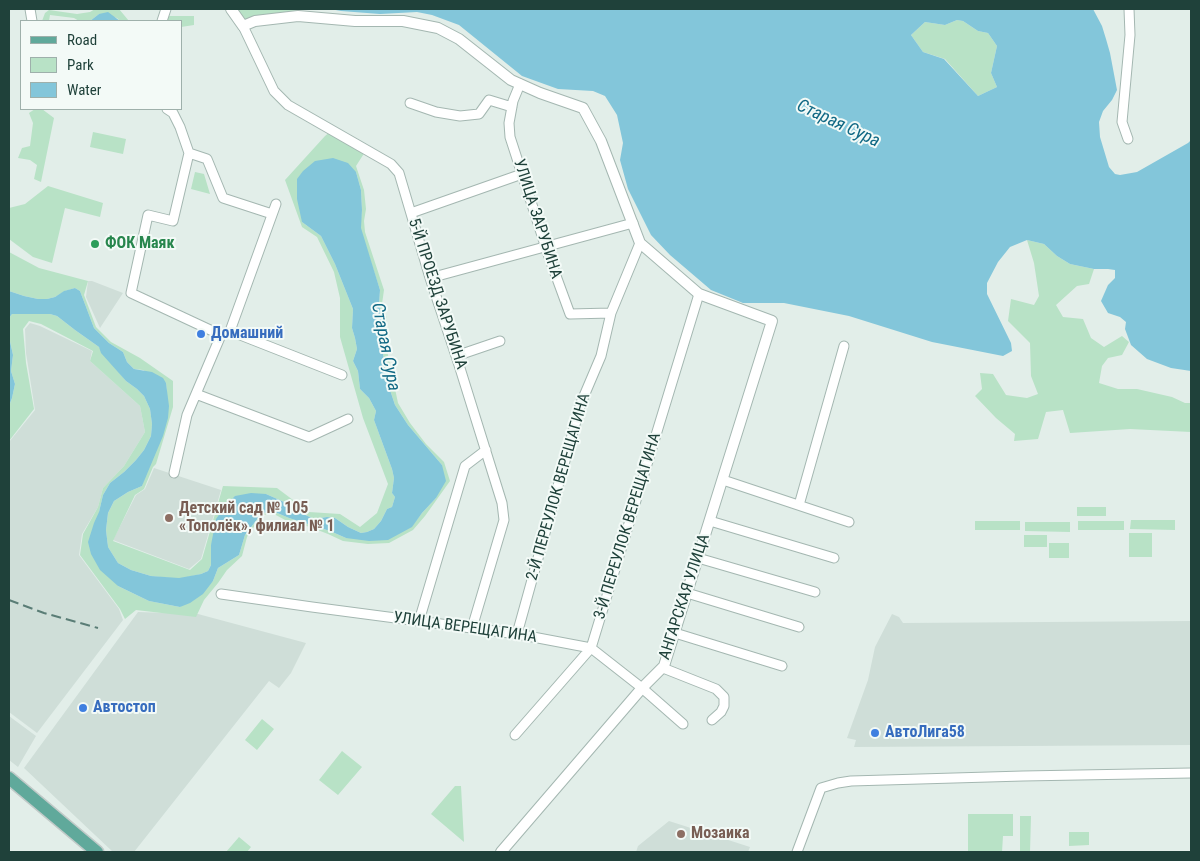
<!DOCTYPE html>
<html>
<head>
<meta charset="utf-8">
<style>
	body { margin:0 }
	#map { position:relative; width:1200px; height:861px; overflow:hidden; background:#e2eee9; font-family:"Roboto Condensed",sans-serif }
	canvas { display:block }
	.frame { position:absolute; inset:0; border:10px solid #1f413a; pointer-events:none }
	.legend { position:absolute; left:20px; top:20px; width:162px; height:90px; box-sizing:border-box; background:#f3faf7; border:1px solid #9eb0ab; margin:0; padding:6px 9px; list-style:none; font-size:15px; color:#1f413a }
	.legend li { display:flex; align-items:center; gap:10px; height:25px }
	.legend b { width:25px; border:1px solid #9eb0ab }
</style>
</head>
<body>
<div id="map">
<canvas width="1200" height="861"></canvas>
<div class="frame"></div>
<ul class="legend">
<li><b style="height:6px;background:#60a99b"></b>Road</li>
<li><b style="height:14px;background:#b8e2c6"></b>Park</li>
<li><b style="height:14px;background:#83c6da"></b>Water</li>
</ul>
</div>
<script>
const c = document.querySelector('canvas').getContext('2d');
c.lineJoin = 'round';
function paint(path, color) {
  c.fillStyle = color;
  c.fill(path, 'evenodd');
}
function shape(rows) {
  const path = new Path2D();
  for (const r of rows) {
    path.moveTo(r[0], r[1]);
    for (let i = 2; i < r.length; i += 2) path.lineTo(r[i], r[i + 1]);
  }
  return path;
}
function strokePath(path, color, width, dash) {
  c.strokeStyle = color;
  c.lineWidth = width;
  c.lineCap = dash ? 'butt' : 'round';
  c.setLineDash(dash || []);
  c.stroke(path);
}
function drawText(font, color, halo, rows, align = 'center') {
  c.font = font + ' "Roboto Condensed",sans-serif';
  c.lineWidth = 4;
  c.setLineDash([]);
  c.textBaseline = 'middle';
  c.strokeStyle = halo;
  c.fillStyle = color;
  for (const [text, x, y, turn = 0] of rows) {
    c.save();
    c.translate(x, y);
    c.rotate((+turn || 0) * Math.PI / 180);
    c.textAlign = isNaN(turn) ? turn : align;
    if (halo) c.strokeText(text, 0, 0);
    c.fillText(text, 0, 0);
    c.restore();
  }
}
paint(shape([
	[88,281,92,281,123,293,100,328,86,297],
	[30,323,40,326,92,351,90,361,140,406,145,432,124,466,103,488,98,507,82,534,79,555,119,609,123,620,37,733,9,712,9,442,35,410,26,353,25,329],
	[154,468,221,490,201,559,189,569,113,540,136,495,145,489],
	[138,612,198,614,306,643,291,673,279,688,269,681,134,852,113,852,24,768],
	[892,614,899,617,903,623,1191,621,1191,745,854,747,856,740,847,738,868,680,875,647],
	[9,716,36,736,18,767,9,760],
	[669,821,750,847,748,852,636,852,638,846]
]), '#cfded8');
paint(shape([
	[95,9,119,9,129,21,120,21,117,18,99,14,90,21,79,21,74,18,50,15,49,21,42,21,45,13,49,10,77,14,90,12],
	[237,9,299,9,298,11,257,20,246,20,242,19],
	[168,16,194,16,194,25,181,27,181,21,167,21],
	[957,20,963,21,978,31,988,33,997,46,991,73,997,87,978,96,945,59,923,52,911,35,925,22,945,25],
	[35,109,42,109,54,118,41,182,34,179,37,165,30,160,18,158,22,148,30,146,33,123,29,113],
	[331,131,365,152,356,166,364,190,366,209,364,221,365,232,384,290,382,304,387,318,385,341,398,403,410,423,426,444,444,462,450,481,425,516,413,530,389,543,368,544,343,541,328,534,310,527,287,521,274,514,262,515,247,537,242,556,227,570,218,583,204,600,196,617,136,610,125,619,120,609,80,555,83,534,98,507,103,488,124,466,145,432,140,406,90,361,93,351,41,324,29,321,23,329,26,363,34,409,9,441,9,406,12,398,15,384,11,371,13,355,9,337,9,318,12,314,50,314,57,316,75,330,99,347,126,381,137,389,144,396,150,409,152,424,151,436,144,450,136,460,124,472,110,483,103,495,99,512,118,586,149,601,180,607,213,581,218,568,239,555,245,535,262,513,275,512,289,518,330,531,346,538,411,527,422,513,436,498,442,465,408,425,395,405,387,381,381,340,383,319,379,305,380,290,360,228,362,210,361,190,356,172,302,222,321,236,335,264,353,309,352,328,355,338,357,349,353,361,358,371,360,389,369,398,376,411,374,420,392,469,394,478,392,493,395,497,392,507,387,509,381,521,374,529,367,532,361,533,348,527,335,518,327,517,314,519,299,512,284,502,266,494,211,545,211,565,208,571,201,574,179,579,151,576,131,570,118,563,108,547,106,530,108,513,114,501,128,492,142,486,167,394,166,383,143,370,134,369,127,362,123,352,109,343,94,328,80,291,75,288,65,291,55,297,47,299,38,299,24,296,9,291,9,252,39,268,88,281,84,295,96,327,111,342,140,358,173,381,173,407,156,464,153,467,144,489,135,495,113,541,190,570,202,559,223,486,277,488,309,512,340,514,360,527,377,513,388,484,363,418,340,337,340,298,334,272,317,237,302,227,285,180,325,136],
	[93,132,126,139,123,154,90,147],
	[195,172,204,174,210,194,191,189],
	[48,186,103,203,100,217,65,208,52,263,33,257,9,239,9,208,25,204],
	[1027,240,1044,244,1057,256,1070,264,1094,269,1089,284,1077,286,1056,305,1063,317,1083,319,1091,338,1104,347,1122,336,1129,342,1122,355,1108,358,1102,366,1099,383,1118,389,1137,389,1172,397,1185,403,1191,403,1191,432,1130,429,1070,433,1063,410,1046,412,1038,439,1014,441,1015,434,996,418,975,396,982,389,980,373,993,374,1006,395,1027,398,1038,394,1031,376,1030,343,1008,321,1011,299,1034,305,1039,296,1034,263],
	[1077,507,1106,507,1106,516,1077,516],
	[1131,520,1175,520,1175,530,1130,529],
	[975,521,1020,521,1020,530,975,530],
	[1078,521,1124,521,1124,530,1078,530],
	[1025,522,1070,522,1070,532,1025,531],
	[1129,533,1152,533,1152,557,1129,557],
	[1024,535,1047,535,1047,547,1024,547],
	[1049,543,1069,543,1069,558,1049,558],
	[262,719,274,729,257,750,245,740],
	[342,751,362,767,338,795,319,780],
	[455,786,461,786,464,842,431,814],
	[968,814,1013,814,1013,836,1003,836,1002,852,968,852],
	[1020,816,1031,816,1030,852,1020,852],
	[1089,832,1089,845,1069,846,1069,832],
	[239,837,251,847,247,852,226,852]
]), '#b8e2c6');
paint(shape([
	[330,9,1093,9,1102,26,1106,39,1110,53,1117,90,1112,100,1103,111,1099,122,1100,137,1109,167,1115,174,1120,175,1137,172,1188,143,1191,140,1191,371,1171,368,1147,359,1131,345,1125,329,1126,322,1120,317,1108,313,1101,301,1108,285,1115,278,1115,270,1108,269,1094,269,1070,264,1057,256,1044,244,1027,240,1010,247,998,262,987,283,987,294,1011,343,1012,351,1003,356,932,342,849,316,784,303,743,303,711,290,670,255,651,235,628,189,620,160,623,143,617,115,605,96,593,91,558,89,522,76,459,25,432,15,417,12,380,14,341,11],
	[957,20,963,21,978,31,988,33,997,46,991,73,997,87,978,96,944,59,923,52,911,35,925,22,945,25],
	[108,12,120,21,90,21,99,14],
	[333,158,348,163,356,172,361,190,362,210,361,228,380,290,379,305,383,319,381,340,387,381,395,405,408,425,442,465,446,481,436,498,422,513,412,527,388,540,369,541,346,538,330,531,289,518,275,512,262,513,245,535,239,555,218,568,213,581,203,594,190,603,180,607,149,601,118,586,100,570,91,554,88,542,94,523,99,512,103,495,110,483,124,472,136,460,144,450,151,436,152,424,150,409,144,396,137,389,126,381,101,353,99,347,75,330,57,316,50,314,12,314,9,318,9,291,24,296,38,299,47,299,55,297,64,291,75,288,80,291,94,328,109,343,123,352,127,362,134,369,152,372,163,378,166,383,169,406,168,418,163,436,142,486,128,492,114,501,108,513,106,530,108,547,118,563,131,570,151,576,179,578,201,574,208,571,211,565,211,545,216,519,226,505,235,496,251,493,266,494,284,502,299,512,314,519,327,517,335,518,348,527,361,533,367,532,374,529,381,521,387,509,392,507,395,497,392,493,394,478,392,469,374,420,376,411,369,398,360,389,358,371,353,361,357,349,355,338,352,328,353,309,335,264,321,236,302,222,297,199,297,179,303,171,315,161],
	[9,337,13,355,11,371,15,384,12,398,9,406]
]), '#83c6da');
const minor = shape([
	[30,9,32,21],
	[162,21,166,9],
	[243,26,274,91,288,105,391,164,399,173,430,278,459,365,502,503,504,520,472,628],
	[520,84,513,101,509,123,510,137,548,254,570,314,611,313],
	[410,103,436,112,460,116,479,114,489,100,512,107],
	[167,109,173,113,180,127,189,153,207,159,223,198,272,214],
	[1128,139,1122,122,1130,35,1129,9],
	[189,153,173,221,148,215,131,293,221,335],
	[411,213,522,174],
	[430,278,633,223],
	[230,331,342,375],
	[456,356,500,341],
	[196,394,309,437,348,419],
	[174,473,187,415,221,335,230,331,276,204],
	[723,480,849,522],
	[799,505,844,346],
	[710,521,834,558],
	[698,558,815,592],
	[687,593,799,627],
	[221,594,312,607,517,634,591,648,642,688,683,724],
	[419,621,465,466,486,450],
	[675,633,782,666],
	[517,634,581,403,601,356,611,313,640,243],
	[663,668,716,689,724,697,724,706,721,712,712,720],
	[515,735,591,648,699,294],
	[797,852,821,788,838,783,851,781,1023,776,1191,773]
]);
const tertiary = shape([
	[231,9,243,26,255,21,298,16,355,21,403,21,438,28,459,39,511,80,540,93,583,108,601,141,640,243,699,294,772,321,664,666,642,688,501,852]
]);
const primary = shape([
	[9,778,97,852]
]);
strokePath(minor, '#a4b7b1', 11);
strokePath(tertiary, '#a4b7b1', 12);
strokePath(primary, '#c0cac8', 15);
strokePath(minor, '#fff', 9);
strokePath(tertiary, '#fff', 10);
strokePath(primary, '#60a99b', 12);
strokePath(shape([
	[9,600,44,613,98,628]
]), '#5a7d76', 2, [10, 5]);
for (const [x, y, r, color] of [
	[95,244,5,"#2e9e5b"],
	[201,334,5,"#3f7fe0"],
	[169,518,5,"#8d6e63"],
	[83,708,5,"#3f7fe0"],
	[875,733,5,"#3f7fe0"],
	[681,834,5,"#8d6e63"]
]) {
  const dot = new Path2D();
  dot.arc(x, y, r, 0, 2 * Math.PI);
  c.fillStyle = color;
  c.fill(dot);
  strokePath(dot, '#f3faf7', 2);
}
drawText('16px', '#1f413a', '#f3faf7', [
	["УЛИЦА ЗАРУБИНА",537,219,72],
	["5-Й ПРОЕЗД ЗАРУБИНА",437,294,72],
	["2-Й ПЕРЕУЛОК ВЕРЕЩАГИНА",559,487,-74],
	["3-Й ПЕРЕУЛОК ВЕРЕЩАГИНА",628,526,-73],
	["АНГАРСКАЯ УЛИЦА",685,597,-72],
	["УЛИЦА ВЕРЕЩАГИНА",465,628,8]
]);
drawText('bold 16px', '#27864d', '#f3faf7', [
	["ФОК Маяк",105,244]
], 'left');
drawText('bold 16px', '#366cbe', '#f3faf7', [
	["Домашний",211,334],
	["Автостоп",93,708],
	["АвтоЛига58",885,733]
], 'left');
drawText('bold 16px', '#785e54', '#f3faf7', [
	["Детский сад № 105",179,509],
	["«Тополёк», филиал № 1",179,527],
	["Мозаика",691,834]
], 'left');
drawText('italic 18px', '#116985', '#f3faf7', [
	["Старая Сура",838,124,25],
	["Старая Сура",385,347,79]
]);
</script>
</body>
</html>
